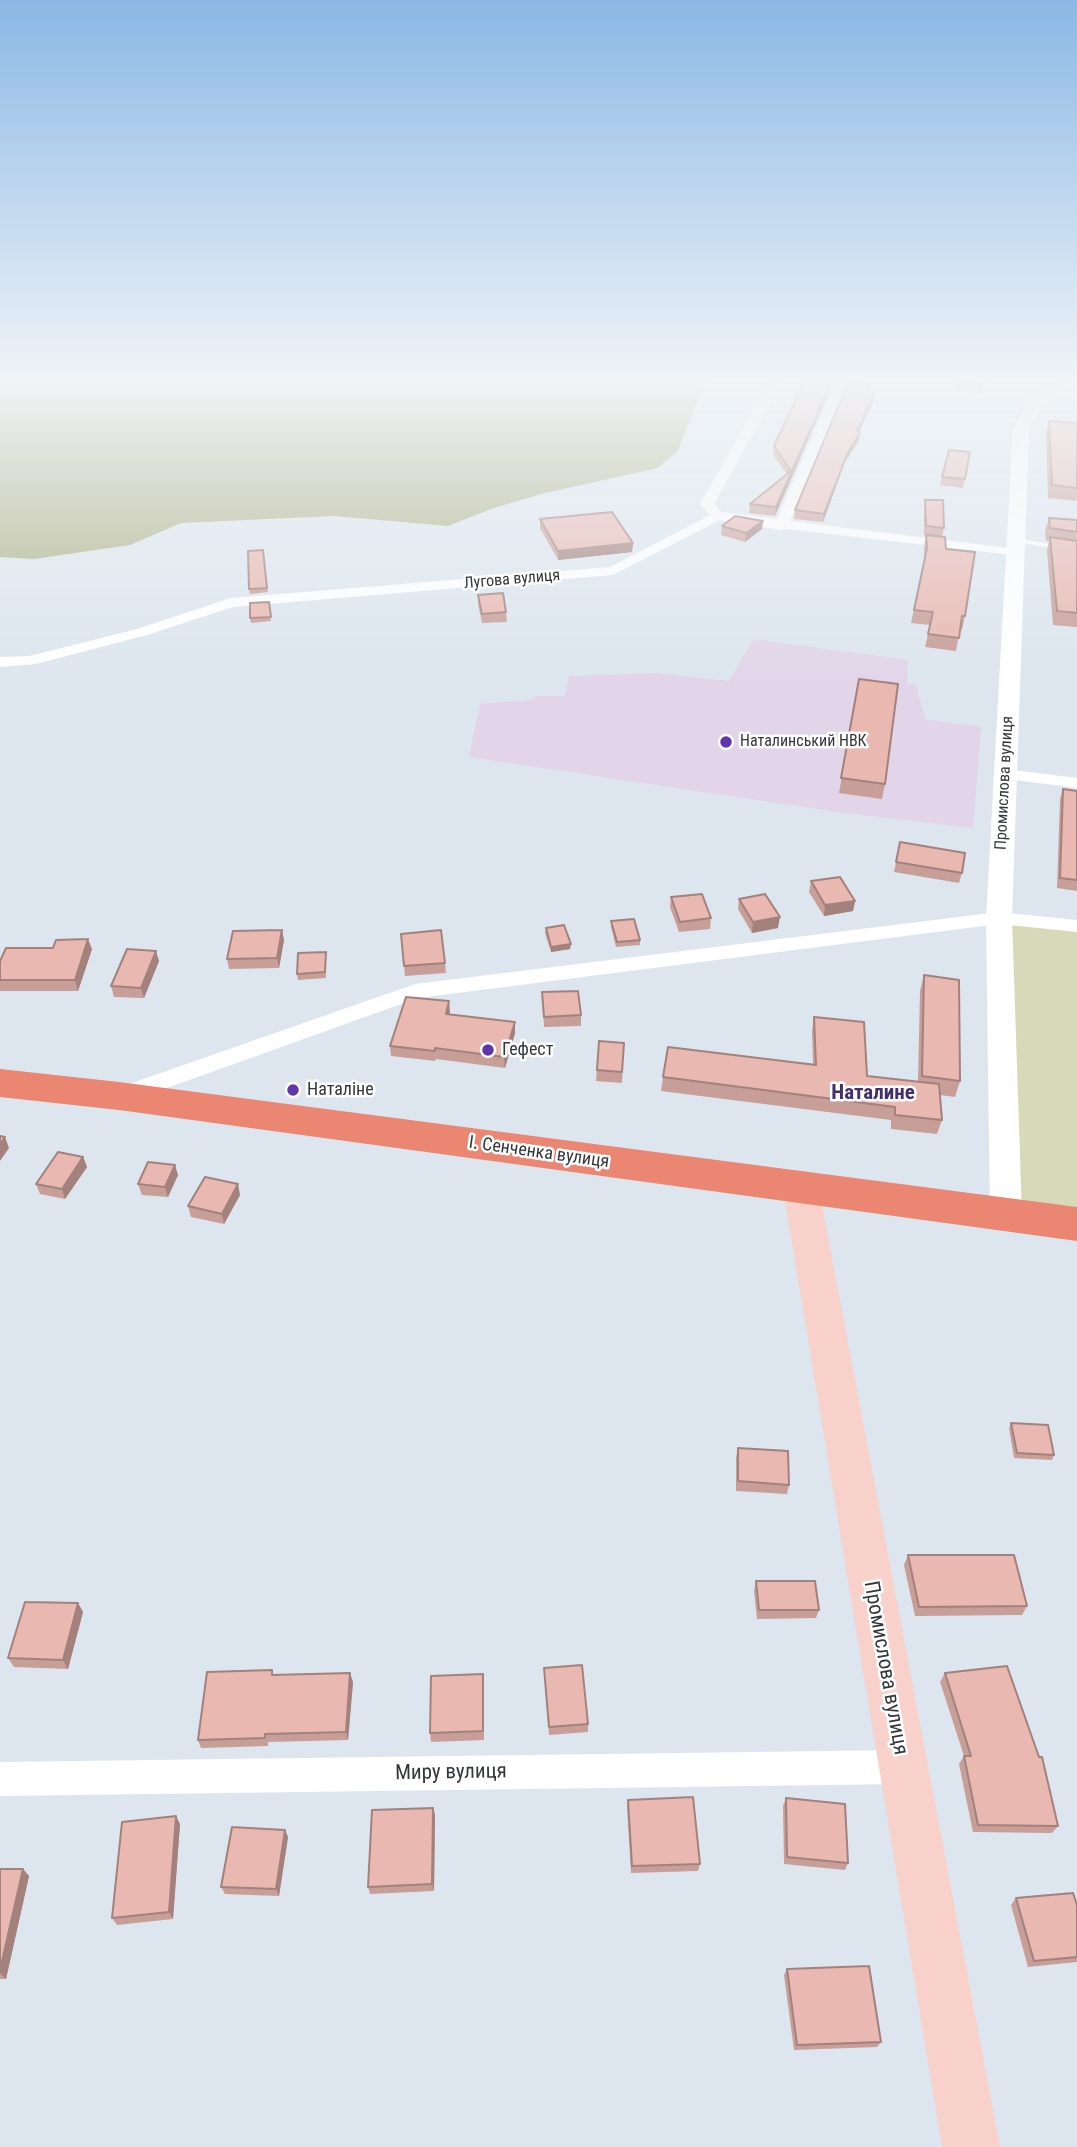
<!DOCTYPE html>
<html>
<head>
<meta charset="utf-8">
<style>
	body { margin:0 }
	canvas { display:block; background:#dde6ee }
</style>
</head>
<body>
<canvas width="1077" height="2147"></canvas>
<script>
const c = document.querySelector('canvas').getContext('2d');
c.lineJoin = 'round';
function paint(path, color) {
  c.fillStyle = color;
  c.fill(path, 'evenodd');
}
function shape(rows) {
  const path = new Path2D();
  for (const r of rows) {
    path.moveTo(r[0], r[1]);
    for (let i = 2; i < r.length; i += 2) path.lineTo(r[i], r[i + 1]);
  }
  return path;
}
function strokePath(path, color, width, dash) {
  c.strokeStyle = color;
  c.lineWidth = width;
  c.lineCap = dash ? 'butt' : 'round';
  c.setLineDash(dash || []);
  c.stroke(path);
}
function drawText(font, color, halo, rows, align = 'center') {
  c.font = font + ' "Roboto Condensed",sans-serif';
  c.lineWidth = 5;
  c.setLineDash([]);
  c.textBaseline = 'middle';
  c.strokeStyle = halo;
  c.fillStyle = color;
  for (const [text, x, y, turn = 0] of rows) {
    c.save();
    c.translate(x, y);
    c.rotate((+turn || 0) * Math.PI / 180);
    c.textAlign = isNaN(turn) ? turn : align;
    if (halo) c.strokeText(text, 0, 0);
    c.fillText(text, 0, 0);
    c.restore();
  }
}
paint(shape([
	[753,639,908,660,907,683,916,685,925,719,981,727,973,828,837,812,469,757,480,704,532,700,535,696,565,696,569,676,656,673,729,681]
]), '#e2d5e9');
paint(shape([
	[999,918,1077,926,1077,1224,1006,1215]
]), '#d7dab9');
paint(shape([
	[0,378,706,378,678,451,658,468,545,493,494,508,448,526,334,516,181,523,130,545,34,559,0,557]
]), '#afb187');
paint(shape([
	[1015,538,1077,549,1077,553,1018,542,1014,540,1015,538]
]), '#fff');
paint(shape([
	[772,378,784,378,714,504,722,512,777,519,838,378,850,378,790,521,1017,549,1022,550,1022,556,786,529,781,530,720,520,613,575,233,607,147,635,36,664,0,667,0,657,30,656,137,629,231,598,610,567,710,515,700,504,772,378],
	[1005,769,1077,778,1077,788,999,778,996,774,999,770,1005,769],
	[999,912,1077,920,1077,932,999,924,418,998,128,1102,120,1104,112,1102,108,1096,112,1090,415,984,999,912],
	[903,1750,915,1755,920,1767,915,1779,903,1784,0,1796,0,1762,903,1750]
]), '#fff');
paint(shape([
	[1066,378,1077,378,1077,384,1043,404,1029,428,1012,918,1022,1215,1018,1224,1006,1228,994,1224,990,1215,986,918,1013,428,1032,398,1066,378]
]), '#fff');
paint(shape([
	[801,1175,814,1179,819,1189,1000,2147,942,2147,783,1189,788,1179,801,1175]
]), '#f7d1ca');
paint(shape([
	[0,1069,119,1082,1077,1207,1077,1241,119,1110,0,1097,0,1069]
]), '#ea8672');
paint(shape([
	[985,378,981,393,955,390,956,382],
	[831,388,775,516,749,513,750,504,787,474,773,455,774,446],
	[868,391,874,400,859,432,860,432,859,440,845,462,823,522,794,519,795,510],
	[1049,421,1077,423,1077,497,1076,501,1048,498,1046,433],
	[970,452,963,488,940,485,942,477],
	[925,500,944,528,942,536,965,616,962,630,960,629,956,651,925,647,930,625,911,623,924,561,924,547,926,535,924,535,924,509],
	[1049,518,1077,520,1077,627,1053,625,1047,550,1049,541,1046,541,1045,531],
	[540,519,633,543,632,552,558,560,540,528],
	[722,526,762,529,745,542,721,535],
	[263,550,268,592,250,594,249,589],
	[478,595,506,612,507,622,482,623,478,604],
	[269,602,271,621,251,623,250,618],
	[859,679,885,784,882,799,839,793],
	[1063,789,1077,791,1077,891,1057,888,1060,799],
	[900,842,962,873,959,883,894,872],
	[811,881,855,901,853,911,824,916,809,892],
	[671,897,711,918,710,929,679,932,670,907],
	[739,899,778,928,752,933,738,909],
	[611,921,640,940,640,945,616,947,611,927],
	[546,928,570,949,551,952,545,933],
	[401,934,445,963,446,973,405,976],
	[284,940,279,968,229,969,227,959],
	[92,949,78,991,0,991,0,961],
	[326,952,326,978,298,980,297,974],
	[159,961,144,998,114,997,111,986],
	[924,975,960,1081,955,1097,940,1095,942,1120,937,1134,891,1129,891,1120,661,1091,663,1077,813,1064,812,1031,814,1017,867,1076,918,1082,920,991],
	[542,992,581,1015,581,1026,544,1027],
	[449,1001,449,1014,515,1022,515,1033,505,1068,436,1059,435,1061,391,1056,390,1046],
	[599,1041,624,1043,622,1083,596,1081],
	[83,1157,87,1167,65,1199,40,1194,36,1184],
	[178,1175,168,1197,142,1195,138,1184],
	[240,1195,224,1224,191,1217,188,1206],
	[1011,1423,1054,1455,1052,1460,1014,1458,1009,1428],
	[738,1448,789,1485,787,1494,736,1491,736,1458],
	[908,1555,1027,1606,1022,1615,915,1616,904,1565],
	[756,1581,819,1610,816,1618,757,1619,754,1591],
	[78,1603,83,1612,68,1669,14,1667,8,1658],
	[544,1668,588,1724,588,1732,549,1735],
	[945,1673,1058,1826,1052,1833,973,1832,959,1764,964,1756,940,1682],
	[274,1675,353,1682,348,1740,268,1742,268,1746,201,1748,198,1740],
	[483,1682,484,1740,431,1742,430,1733],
	[786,1798,848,1863,845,1870,784,1864,783,1806],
	[628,1800,700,1864,698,1871,631,1873,627,1807],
	[433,1808,435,1815,434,1891,370,1894,368,1887],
	[180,1824,173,1919,117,1925,112,1918],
	[285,1830,288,1837,279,1896,225,1894,221,1887],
	[0,1869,23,1869,29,1876,6,1979,0,1979],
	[1016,1898,1077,1905,1077,1962,1028,1967,1011,1905],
	[787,1969,881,2042,877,2047,794,2050,784,1975]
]), '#c89e98');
paint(shape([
	[832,380,831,388,775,516,776,507],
	[875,392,874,400,856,438,860,432,859,440,845,462,823,522,824,514,847,454],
	[763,521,762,529,745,542,746,533],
	[633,543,632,552,558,560,558,551],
	[855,901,853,911,824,916,825,905],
	[780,917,778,928,752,933,753,922],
	[282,930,284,940,279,968,277,958],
	[88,939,92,949,78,991,75,980],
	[571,944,570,949,551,952,551,947],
	[156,951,159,961,144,998,141,988],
	[449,1001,450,1012,446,1024,446,1014],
	[515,1022,515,1033,505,1068,504,1057],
	[5,1137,9,1148,0,1161,0,1145],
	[83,1157,87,1167,65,1199,62,1189],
	[175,1165,178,1175,168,1197,165,1187],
	[238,1184,240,1195,224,1224,222,1214],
	[78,1603,83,1612,68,1669,63,1660],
	[350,1673,353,1682,348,1740,346,1732],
	[433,1808,435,1815,434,1891,432,1884],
	[176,1816,180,1824,173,1919,169,1912],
	[285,1830,288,1837,279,1896,276,1889],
	[23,1869,29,1876,6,1979,0,1973,0,1970]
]), '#a3817c');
const building = shape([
	[806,378,832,380,776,507,750,504,791,471,774,446,806,378],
	[958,378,985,378,983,385,956,382,958,378],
	[849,381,870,383,867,391,875,392,857,431,860,432,847,454,824,514,795,510,849,381],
	[1049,421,1077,423,1077,488,1052,485,1049,421],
	[949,450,970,452,965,479,942,477,949,450],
	[925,500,943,500,944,528,926,526,925,500],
	[612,512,633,543,558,551,540,519,612,512],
	[735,516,763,521,746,533,722,526,735,516],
	[1049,518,1077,520,1077,532,1050,528,1049,518],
	[926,535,945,537,946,549,975,552,965,616,962,616,959,638,928,634,933,612,914,610,927,548,926,535],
	[1050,537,1077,541,1077,613,1057,611,1050,537],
	[263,550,267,588,249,589,248,551,263,550],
	[503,593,506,612,482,614,478,595,503,593],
	[269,602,271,617,250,618,250,603,269,602],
	[859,679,898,684,885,784,841,778,859,679],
	[1063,789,1077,791,1077,880,1060,878,1063,789],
	[900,842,965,853,962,873,896,862,900,842],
	[840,877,855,901,825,905,811,881,840,877],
	[702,894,711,918,680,922,671,897,702,894],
	[765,894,780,917,753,922,739,899,765,894],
	[634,919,640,940,617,942,611,921,634,919],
	[564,925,571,944,551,947,546,928,564,925],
	[282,930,277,958,227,959,233,931,282,930],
	[441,930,445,963,404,966,401,934,441,930],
	[88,939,75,980,0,980,0,961,6,948,53,948,56,940,88,939],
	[127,949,156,951,141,988,111,986,127,949],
	[326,952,325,972,297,974,298,953,326,952],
	[924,975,959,980,960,1081,922,1076,924,975],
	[578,991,581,1015,544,1017,542,992,578,991],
	[406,997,449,1001,446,1014,515,1022,504,1057,435,1048,435,1051,390,1046,406,997],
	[814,1017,864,1022,867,1076,939,1084,942,1120,895,1115,895,1107,663,1077,668,1047,816,1065,814,1017],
	[599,1041,624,1043,622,1072,597,1070,599,1041],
	[0,1136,5,1137,0,1145,0,1136],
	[58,1152,83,1157,62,1189,36,1184,58,1152],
	[148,1162,175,1165,165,1187,138,1184,148,1162],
	[205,1177,238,1184,222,1214,188,1206,205,1177],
	[1011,1423,1048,1425,1054,1455,1017,1453,1011,1423],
	[738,1448,788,1451,789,1485,738,1481,738,1448],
	[908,1555,1014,1555,1027,1606,919,1607,908,1555],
	[756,1581,815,1581,819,1610,759,1610,756,1581],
	[25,1602,78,1603,63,1660,8,1658,25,1602],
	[582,1665,588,1724,549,1727,544,1668,582,1665],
	[1007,1666,1039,1757,1042,1757,1058,1826,978,1825,964,1756,971,1756,945,1673,1007,1666],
	[272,1670,272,1675,350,1673,346,1732,265,1734,265,1738,198,1740,207,1672,272,1670],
	[483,1674,483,1731,430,1733,431,1676,483,1674],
	[693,1797,700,1864,632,1866,628,1800,693,1797],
	[786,1798,845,1804,848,1863,787,1857,786,1798],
	[433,1808,432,1884,368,1887,372,1810,433,1808],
	[176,1816,169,1912,112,1918,122,1822,176,1816],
	[232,1827,285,1830,276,1889,221,1887,232,1827],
	[0,1869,23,1869,0,1970,0,1869],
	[1073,1893,1077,1905,1077,1957,1034,1961,1016,1898,1073,1893],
	[869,1966,881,2042,797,2045,787,1969,869,1966]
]);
paint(building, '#e9b8b1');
strokePath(building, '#a3817c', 2);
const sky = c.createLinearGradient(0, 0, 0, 678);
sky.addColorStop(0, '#8bb8e5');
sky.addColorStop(0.56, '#f0f4f7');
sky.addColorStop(1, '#f0f4f700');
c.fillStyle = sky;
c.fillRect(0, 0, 1077, 678);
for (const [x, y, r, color] of [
	[726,742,7,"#6135ac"],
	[488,1050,7,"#6135ac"],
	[293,1090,7,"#6135ac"]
]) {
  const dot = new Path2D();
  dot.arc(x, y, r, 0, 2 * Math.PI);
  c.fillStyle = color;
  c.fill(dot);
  strokePath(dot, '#fff', 2.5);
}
drawText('16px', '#34373a', '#fff', [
	["Лугова вулиця",512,580,-5],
	["Промислова вулиця",1005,783,-87]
]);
drawText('16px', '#34373a', '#fff', [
	["Наталинський НВК",740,742]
], 'left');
drawText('18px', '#34373a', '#fff', [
	["Гефест",502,1050],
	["Наталіне",307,1090]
], 'left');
drawText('18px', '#34373a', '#fff', [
	["І. Сенченка вулиця",539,1153,8]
]);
drawText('bold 21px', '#422f6b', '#fff', [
	["Наталине",873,1094]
]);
drawText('21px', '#34373a', '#fff', [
	["Промислова вулиця",885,1668,80],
	["Миру вулиця",451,1773,-1]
]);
</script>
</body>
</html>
